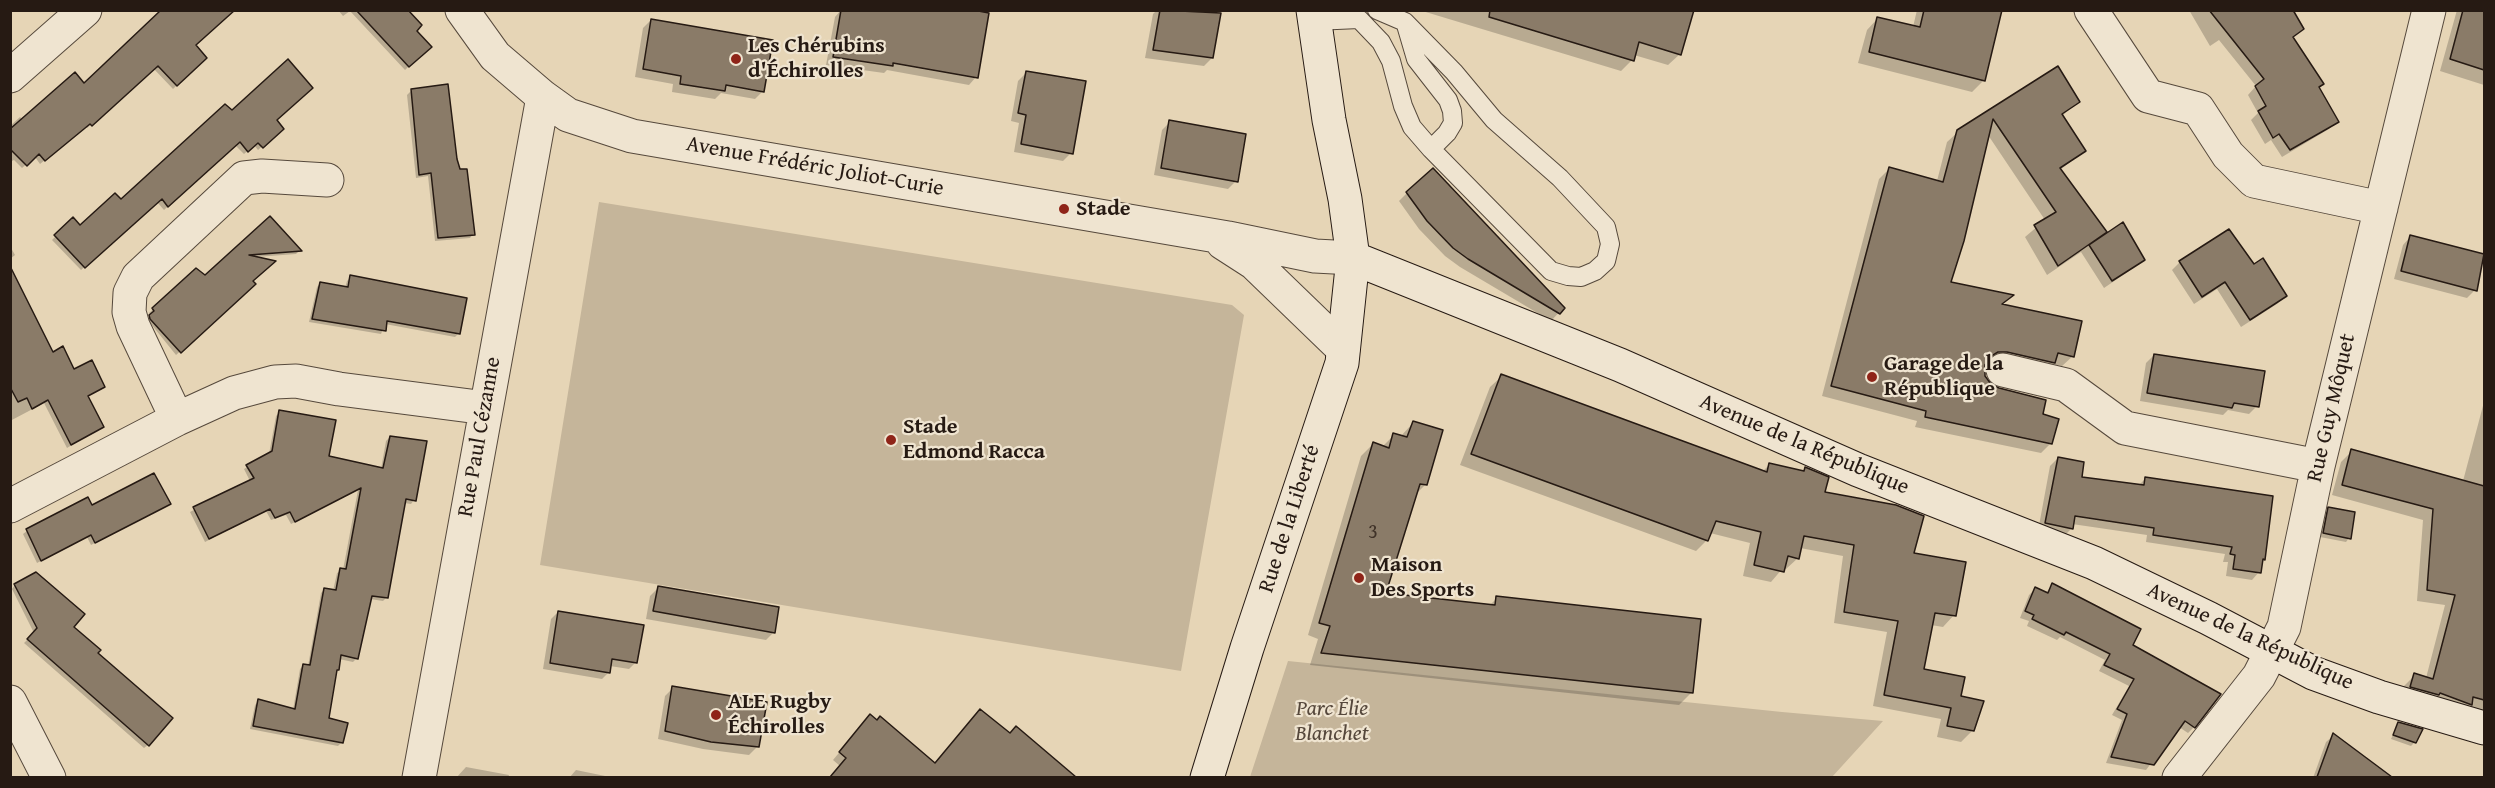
<!DOCTYPE html>
<html>
<head>
<meta charset="utf-8">
<style>
	body { margin:0 }
	#map { position:relative; width:2495px; height:788px; overflow:hidden; background:#e6d5b6; font-family:"Gentium Book Plus",serif }
	canvas { display:block }
	.frame { position:absolute; inset:0; border:12px solid #261a13; pointer-events:none }
</style>
</head>
<body>
<div id="map">
<canvas width="2495" height="788"></canvas>
<div class="frame"></div>
</div>
<script>
const c = document.querySelector('canvas').getContext('2d');
c.lineJoin = 'round';
function paint(path, color) {
  c.fillStyle = color;
  c.fill(path, 'evenodd');
}
function shape(rows) {
  const path = new Path2D();
  for (const r of rows) {
    path.moveTo(r[0], r[1]);
    for (let i = 2; i < r.length; i += 2) path.lineTo(r[i], r[i + 1]);
  }
  return path;
}
function strokePath(path, color, width, dash) {
  c.strokeStyle = color;
  c.lineWidth = width;
  c.lineCap = dash ? 'butt' : 'round';
  c.setLineDash(dash || []);
  c.stroke(path);
}
function drawText(font, color, halo, rows, align = 'center') {
  c.font = font + ' "Gentium Book Plus",serif';
  c.lineWidth = 4.5;
  c.setLineDash([]);
  c.textBaseline = 'middle';
  c.strokeStyle = halo;
  c.fillStyle = color;
  for (const [text, x, y, turn = 0] of rows) {
    c.save();
    c.translate(x, y);
    c.rotate((+turn || 0) * Math.PI / 180);
    c.textAlign = isNaN(turn) ? turn : align;
    if (halo) c.strokeText(text, 0, 0);
    c.fillText(text, 0, 0);
    c.restore();
  }
}
paint(shape([
	[599,202,1232,305,1244,315,1181,671,540,565],
	[1288,661,1782,712,1883,721,1832,777,1250,777]
]), '#c5b59a');
paint(shape([
	[338,10,406,10,415,31,429,47,405,70,350,11,343,16],
	[841,10,918,10,976,77,969,85,887,70,884,73,826,65,835,17],
	[1157,10,1193,10,1219,14,1212,58,1204,66,1145,58,1153,14],
	[1419,10,1693,10,1680,54,1668,65,1634,55,1632,60,1621,71],
	[1917,10,2001,10,1983,81,1972,92,1858,63,1867,30,1878,18,1913,27],
	[2189,10,2291,10,2302,29,2292,38,2322,84,2318,88,2337,121,2329,129,2282,157,2271,140,2265,144,2251,120,2258,113,2248,95,2256,86,2219,40,2210,46],
	[2457,10,2484,10,2484,85,2440,71],
	[651,20,763,91,755,99,721,93,715,99,672,92,673,84,635,77,643,28],
	[195,45,205,58,173,89,153,68,87,128,86,127,40,164,35,157,22,168,14,160,10,162,10,126,20,117,23,120,84,85],
	[2057,68,2078,102,2062,116,2084,151,2060,170,2105,232,2101,239,2143,259,2135,267,2104,288,2081,252,2047,275,2025,237,2045,220,1988,135,1949,283,2011,296,2002,305,2073,356,2062,366,2052,364,2044,373,1996,361,1987,362,1983,365,1984,376,1990,385,2042,415,2051,443,2041,453,1915,427,1917,421,1822,396,1879,179,1889,169,1937,181,1947,142,1958,132],
	[1026,73,1071,153,1063,161,1014,152,1019,123,1011,121,1018,81],
	[411,91,455,159,473,234,470,238,435,241,428,176,416,178,407,95],
	[232,112,282,128,258,150,254,145,244,154,235,145,164,210,157,202,81,270,52,240,73,219,80,227,120,201],
	[1170,122,1236,181,1228,189,1154,175,1162,130],
	[1407,193,1563,308,1551,321,1460,267,1445,256,1419,229,1399,201],
	[270,218,300,250,296,254,256,257,250,288,176,355,147,319,151,315,149,313,196,270,205,277],
	[2411,236,2484,255,2475,290,2467,298,2394,279,2403,245],
	[10,246,15,255,10,259],
	[2180,262,2253,266,2285,296,2277,304,2241,327,2217,289,2194,304,2172,270],
	[10,269,52,354,74,371,104,387,87,397,102,427,67,448,44,403,10,421],
	[351,277,459,333,455,337,385,324,381,334,309,322,317,287,321,283,345,288,347,281],
	[2154,355,2257,406,2249,414,2228,410,2223,415,2140,401,2146,363],
	[1502,376,1762,472,1769,465,1802,472,1805,469,1824,493,1912,554,1954,615,1943,627,1931,625,1922,671,1959,697,1972,731,1961,742,1937,737,1941,719,1873,706,1887,632,1834,623,1843,556,1800,548,1798,558,1786,569,1783,568,1771,582,1743,576,1750,543,1710,533,1707,540,1696,551,1460,465,1490,387],
	[2484,402,2484,713,2400,697,2404,686,2415,675,2426,678,2445,605,2417,601,2423,520,2332,495,2341,462,2352,451,2463,481],
	[280,412,328,457,381,469,386,441,390,437,414,500,411,504,404,503,387,597,383,601,370,599,357,658,353,662,339,659,327,719,342,742,338,746,250,729,255,705,259,701,293,710,300,669,304,665,308,666,321,593,325,589,333,591,337,573,343,570,358,490,291,524,286,515,271,520,266,511,205,542,190,512,250,481,244,469,269,454,276,416],
	[1413,423,1426,484,1415,495,1384,595,1489,606,1497,598,1692,692,1679,705,1310,665,1318,639,1308,635,1361,456,1373,444,1382,447,1394,435,1400,437],
	[2058,458,2080,478,2138,486,2146,478,2264,559,2259,572,2252,580,2226,576,2228,562,2223,562,2225,554,2146,542,2147,535,2072,524,2071,529,2064,536,2038,531,2050,466],
	[169,503,91,545,87,537,37,563,23,534,27,531,92,507],
	[2329,509,2349,538,2346,542,2320,537,2325,513],
	[15,585,71,627,96,653,148,745,144,748,24,643,34,633,12,589],
	[2052,585,2131,646,2194,727,2188,733,2179,727,2146,770,2106,763,2122,720,2112,715,2129,686,2099,671,2105,660,2060,637,2057,640,2027,626,2029,621,2020,618,2029,595,2035,589,2045,594],
	[659,587,774,632,766,640,646,619,650,596],
	[558,612,636,662,629,669,610,666,609,672,602,679,543,669,551,619],
	[673,688,757,747,749,755,703,749,658,739,665,696],
	[971,720,1009,735,1016,728,1077,778,934,778,927,772],
	[863,724,925,756,907,778,830,778,840,766,833,760],
	[2398,724,2415,742,2411,746,2391,739],
	[2334,735,2379,770,2376,778,2313,778,2326,742],
	[466,767,509,775,508,778,456,778],
	[576,770,610,777,569,778]
]), '#0003');
const building = shape([
	[161,10,235,10,196,45,207,58,177,86,158,66,92,126,90,124,45,161,39,154,27,166,10,149,10,129,75,72,84,83,161,10],
	[356,10,408,10,422,25,417,31,432,47,409,67,356,10],
	[841,10,973,10,989,13,978,78,893,63,893,66,833,57,841,10],
	[1160,10,1221,13,1213,58,1153,50,1160,10],
	[1490,10,1694,10,1681,55,1639,42,1634,61,1489,17,1490,10],
	[1924,10,2002,10,1985,81,1869,52,1877,17,1920,27,1924,10],
	[2209,10,2293,10,2304,29,2293,37,2324,84,2319,87,2339,122,2290,150,2279,134,2273,138,2258,111,2266,106,2255,86,2264,79,2209,10],
	[2463,10,2484,10,2484,70,2450,59,2463,10],
	[651,19,773,40,764,92,726,85,725,91,680,84,681,76,643,69,651,19],
	[288,59,313,88,277,120,284,129,263,148,258,143,248,152,240,142,168,207,162,199,85,268,54,235,73,217,80,225,115,193,121,199,225,104,232,110,288,59],
	[2058,66,2080,102,2062,114,2086,151,2060,168,2107,232,2058,266,2034,225,2056,212,1993,119,1964,241,1951,282,2014,295,2002,304,2082,321,2074,357,2058,353,2055,363,2007,352,1998,352,1990,357,1985,365,1985,376,1991,384,1999,388,2046,400,2043,414,2059,419,2052,444,1925,417,1926,411,1831,386,1889,167,1943,182,1957,130,2058,66],
	[1026,71,1086,81,1073,154,1021,144,1026,115,1018,113,1026,71],
	[448,84,457,159,460,169,467,169,475,235,438,238,431,173,419,175,411,89,448,84],
	[1169,120,1246,134,1238,182,1161,168,1169,120],
	[1433,168,1565,308,1560,314,1468,259,1453,248,1427,221,1406,192,1433,168],
	[270,216,302,251,249,255,276,261,253,281,256,284,181,353,150,319,149,315,154,311,152,308,196,268,205,275,270,216],
	[2123,222,2145,260,2112,281,2089,245,2123,222],
	[2229,229,2254,264,2263,258,2287,296,2250,320,2225,282,2202,297,2179,261,2229,229],
	[2410,235,2484,254,2477,291,2401,271,2410,235],
	[10,266,53,352,63,346,74,369,92,360,105,387,88,396,104,427,71,445,48,400,32,409,27,398,18,402,10,387,10,266],
	[350,275,467,298,460,334,387,321,386,331,312,319,320,282,348,287,350,275],
	[2154,354,2265,371,2259,407,2234,403,2232,408,2147,393,2154,354],
	[1501,374,1767,472,1769,463,1804,471,1805,467,1829,477,1825,492,1896,505,1924,516,1914,553,1966,562,1956,616,1935,613,1924,669,1965,677,1961,696,1984,701,1974,731,1947,726,1951,708,1884,695,1898,621,1844,612,1854,545,1804,536,1799,559,1788,556,1784,572,1754,565,1761,532,1716,521,1708,541,1471,454,1501,374],
	[279,410,336,420,329,456,383,468,390,436,427,441,416,501,406,499,388,598,372,596,358,659,341,655,339,670,337,670,329,718,348,723,343,743,253,726,258,699,295,709,303,664,310,665,324,588,336,590,340,568,346,569,361,488,295,522,290,512,275,518,270,509,209,539,193,507,254,478,246,465,272,451,279,410],
	[1413,421,1443,430,1427,485,1420,484,1386,593,1495,605,1496,596,1701,619,1693,693,1321,653,1330,626,1319,623,1373,442,1389,448,1393,433,1407,437,1413,421],
	[2351,449,2484,486,2484,700,2473,697,2472,705,2440,693,2439,695,2410,687,2414,673,2433,679,2455,595,2427,590,2433,509,2342,485,2351,449],
	[2058,457,2084,462,2082,477,2144,485,2145,477,2273,496,2265,560,2263,559,2261,573,2233,569,2235,555,2230,554,2232,547,2153,535,2154,528,2075,516,2073,529,2045,523,2058,457],
	[154,473,171,504,95,543,91,535,41,561,26,529,88,497,92,505,154,473],
	[2328,507,2355,512,2351,539,2323,533,2328,507],
	[36,572,85,614,74,627,101,650,98,653,173,718,149,746,27,639,37,628,14,584,36,572],
	[2052,583,2141,629,2133,645,2221,694,2195,728,2185,721,2154,765,2111,757,2127,714,2117,709,2134,679,2104,665,2110,654,2066,632,2064,635,2032,619,2034,615,2025,611,2035,587,2048,593,2052,583],
	[658,586,779,607,775,633,653,611,658,586],
	[558,611,644,625,637,663,612,659,610,673,550,663,558,611],
	[672,686,767,702,759,747,711,742,665,731,672,686],
	[980,709,1010,733,1016,726,1076,777,830,777,846,758,839,752,870,714,877,720,880,716,935,763,980,709],
	[2398,722,2423,729,2416,743,2393,735,2398,722],
	[2333,733,2392,777,2317,777,2333,733]
]);
paint(building, '#8a7b68');
strokePath(building, '#261a13', 1.5);
const lane = shape([
	[1314,21,1359,19,1381,42,1391,61,1403,106,1412,127,1431,149,1551,271,1568,276,1581,277,1595,271,1606,261,1610,244,1606,227,1560,178,1494,120,1454,72,1405,22,1377,10],
	[1406,25,1416,59,1448,100,1452,111,1453,123,1447,133,1431,149]
]);
const street = shape([
	[462,10,495,56,543,97,568,115,632,136,1228,238,1315,256,1353,258],
	[2091,10,2148,96,2198,109,2228,155,2254,181,2381,208],
	[10,76,85,10],
	[1223,243,1254,263,1343,349],
	[2003,370,2066,385,2125,428,2318,466],
	[177,419,133,326,129,312,130,293,138,277,244,178,262,176,327,180],
	[10,506,177,419,234,393,275,382,296,381,339,389,486,408],
	[10,702,49,778],
	[419,778,543,97],
	[2179,778,2259,676,2284,627,2318,466,2429,10]
]);
const secondary = shape([
	[1353,258,1620,365,1858,470,2094,563,2208,618,2313,673,2379,697,2484,728],
	[1207,778,1247,648,1342,363,1353,258,1345,199,1329,120,1313,10]
]);
strokePath(lane, '#56493c', 20);
strokePath(street, '#56493c', 35);
strokePath(secondary, '#261a13', 35);
strokePath(lane, '#efe4d0', 18);
strokePath(street, '#efe4d0', 33);
strokePath(secondary, '#efe4d0', 33);
for (const [x, y, r, color] of [
	[736,59,6,"#8f2418"],
	[1064,209,6,"#8f2418"],
	[1872,377,6,"#8f2418"],
	[891,440,6,"#8f2418"],
	[1359,578,6,"#8f2418"],
	[716,715,6,"#8f2418"]
]) {
  const dot = new Path2D();
  dot.arc(x, y, r, 0, 2 * Math.PI);
  c.fillStyle = color;
  c.fill(dot);
  strokePath(dot, '#efe4d0', 2);
}
drawText('20px', '#3f3228', null, [
	["3",1373,533]
]);
drawText('bold 22px', '#261a13', '#efe4d0', [
	["Les Chérubins",748,46],
	["d'Échirolles",748,71],
	["Stade",1076,209],
	["Garage de la",1884,364],
	["République",1884,389],
	["Stade",903,427],
	["Edmond Racca",903,452],
	["Maison",1371,565],
	["Des Sports",1371,590],
	["ALE Rugby",728,702],
	["Échirolles",728,727]
], 'left');
drawText('22px', '#261a13', '#efe4d0', [
	["Avenue Frédéric Joliot-Curie",815,167,10],
	["Rue Guy Môquet",2332,408,-77],
	["Rue Paul Cézanne",480,437,-80],
	["Avenue de la République",1804,445,23],
	["Rue de la Liberté",1290,519,-72],
	["Avenue de la République",2250,637,25]
]);
drawText('italic 22px', '#56483c', '#efe4d0', [
	["Parc Élie",1332,709],
	["Blanchet",1332,734]
]);
</script>
</body>
</html>
